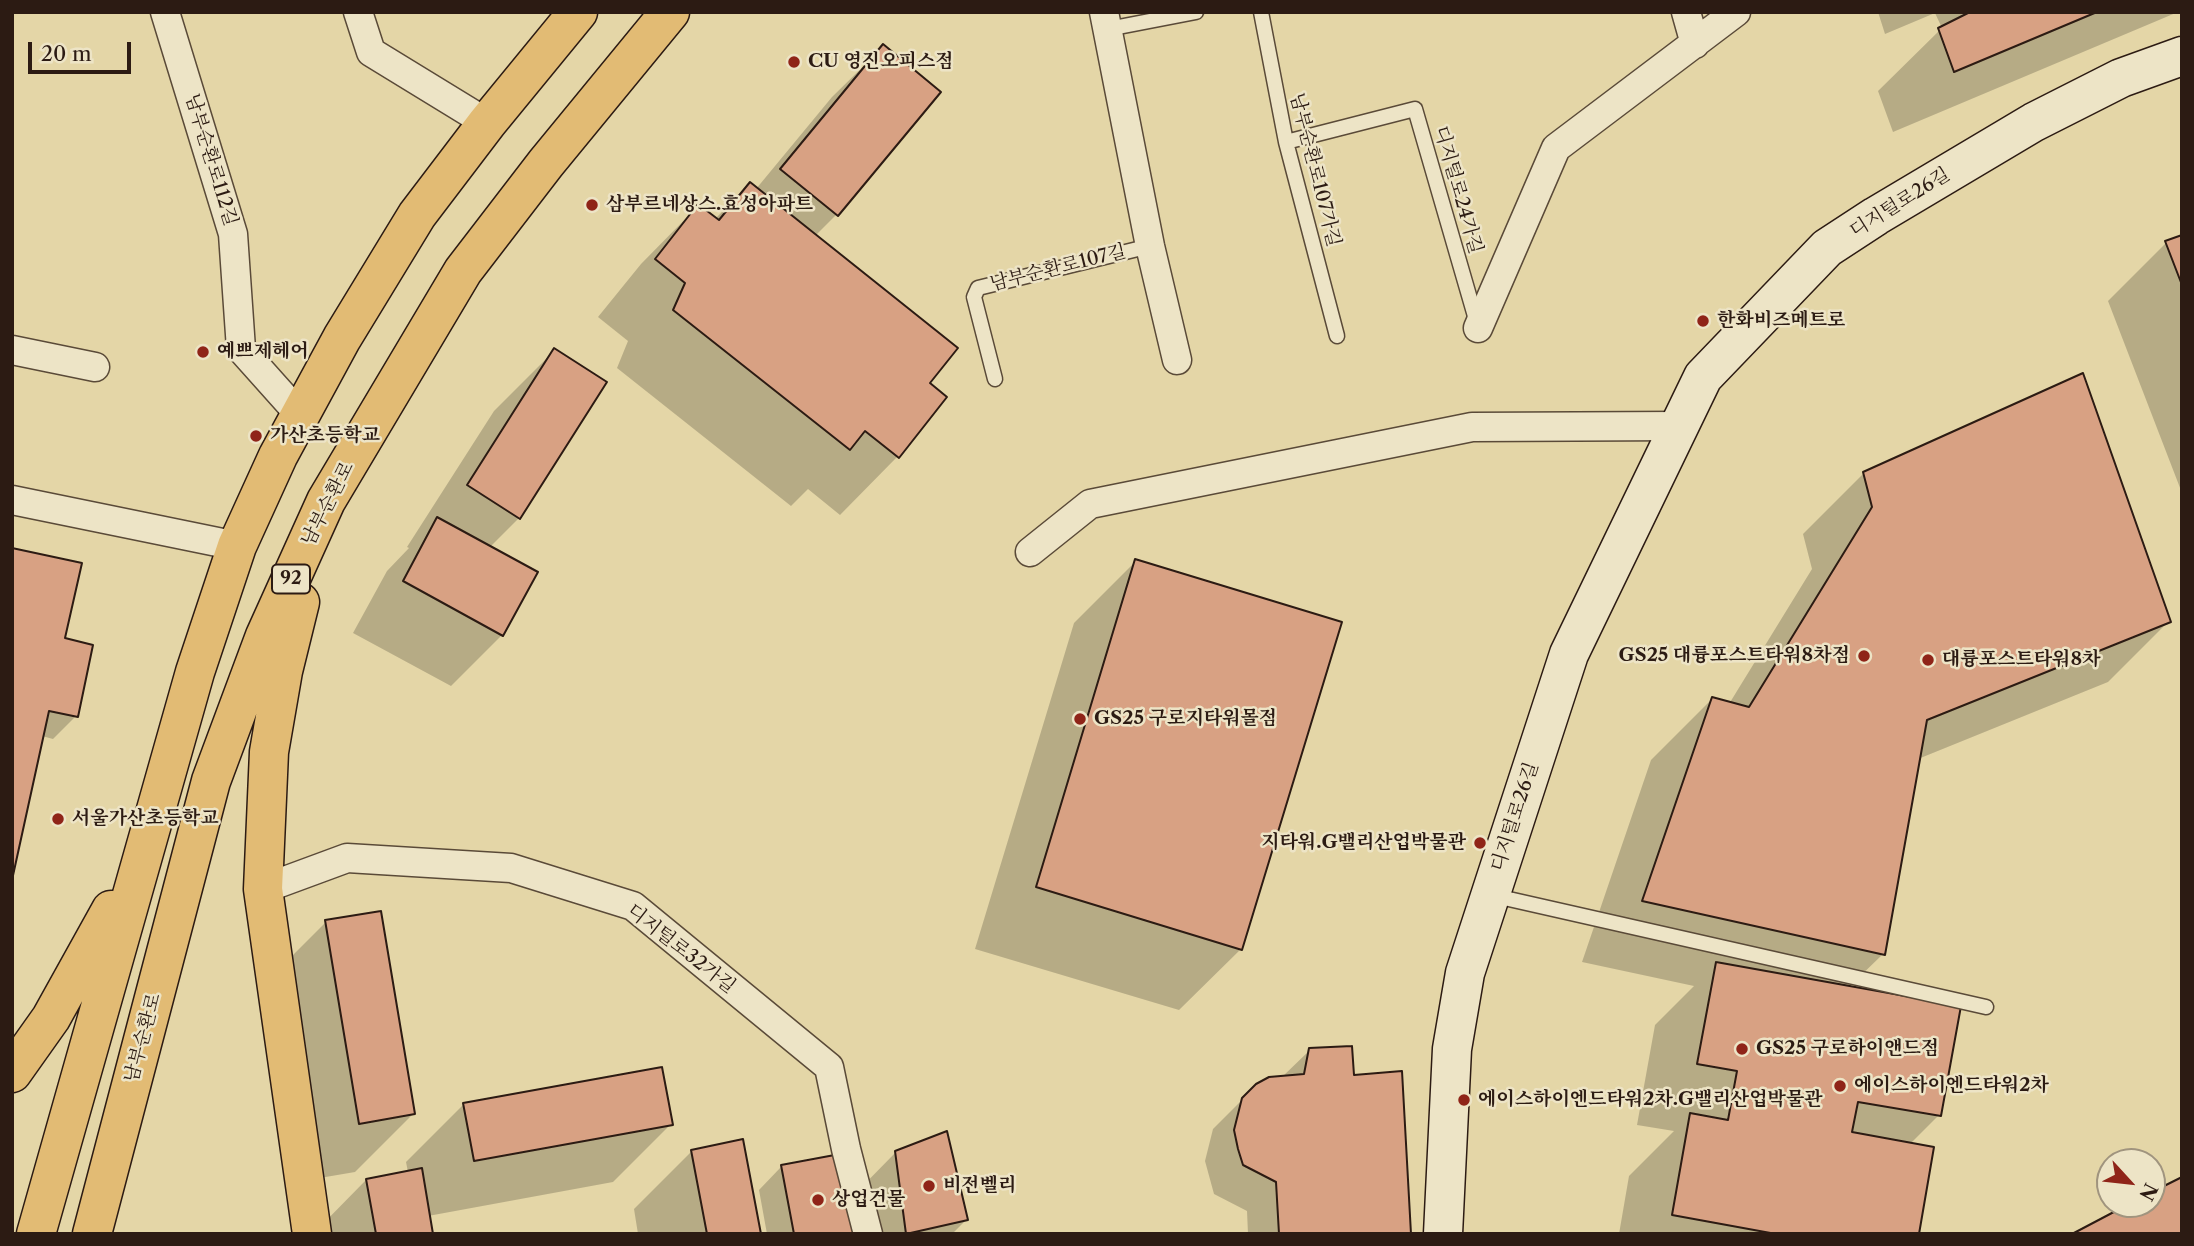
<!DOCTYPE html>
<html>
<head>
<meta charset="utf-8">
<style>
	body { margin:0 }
	#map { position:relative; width:2194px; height:1246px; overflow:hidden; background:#e4d6a7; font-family:"Libre Caslon Text",serif }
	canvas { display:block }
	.frame { position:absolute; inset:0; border:14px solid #2c1b13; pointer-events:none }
	.north { position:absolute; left:2096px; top:1148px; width:70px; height:70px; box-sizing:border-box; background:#ede4c6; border:2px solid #a0947e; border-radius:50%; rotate:117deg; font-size:19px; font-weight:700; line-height:28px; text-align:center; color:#2c1b13 }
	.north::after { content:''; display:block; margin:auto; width:24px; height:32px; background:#8f2418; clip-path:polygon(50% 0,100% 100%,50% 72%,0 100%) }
	.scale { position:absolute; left:28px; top:42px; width:103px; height:32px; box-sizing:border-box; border:4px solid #2c1b13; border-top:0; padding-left:9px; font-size:21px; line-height:24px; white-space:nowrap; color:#2c1b13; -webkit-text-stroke:5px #ede4c6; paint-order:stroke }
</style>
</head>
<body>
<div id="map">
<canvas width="2194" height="1246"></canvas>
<div class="frame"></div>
<div class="north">N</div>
<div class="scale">20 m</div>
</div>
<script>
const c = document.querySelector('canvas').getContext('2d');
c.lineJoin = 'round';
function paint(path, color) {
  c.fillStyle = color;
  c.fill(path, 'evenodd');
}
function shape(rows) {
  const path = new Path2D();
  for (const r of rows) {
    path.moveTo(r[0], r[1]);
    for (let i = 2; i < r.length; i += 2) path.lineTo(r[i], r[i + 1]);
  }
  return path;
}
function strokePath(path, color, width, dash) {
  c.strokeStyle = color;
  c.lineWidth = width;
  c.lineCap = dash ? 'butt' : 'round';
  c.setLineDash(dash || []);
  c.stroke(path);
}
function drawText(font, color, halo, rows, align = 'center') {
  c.font = font + ' "Libre Caslon Text","Noto Serif KR",serif';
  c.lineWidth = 5;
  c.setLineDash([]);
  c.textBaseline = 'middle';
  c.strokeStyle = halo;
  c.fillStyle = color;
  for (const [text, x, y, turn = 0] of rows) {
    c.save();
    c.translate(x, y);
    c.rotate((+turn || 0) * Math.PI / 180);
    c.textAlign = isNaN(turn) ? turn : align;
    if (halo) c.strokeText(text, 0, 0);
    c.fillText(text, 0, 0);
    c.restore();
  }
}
paint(shape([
	[1878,12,2178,12,1893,132,1878,91,1942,28,1935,13,1885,34],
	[884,46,939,92,836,215,815,236,927,383,945,397,897,457,840,515,808,489,791,506,617,368,628,341,598,317,641,264,698,206,715,219,750,184,756,189,832,97],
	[2182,237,2182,493,2108,301,2166,243],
	[555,350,605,383,519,518,489,548,502,635,451,686,353,633,387,571,409,548,407,547,494,411],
	[1864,473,2169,621,2108,682,1918,759,1883,954,1849,987,1939,1115,1910,1144,1917,1234,1619,1234,1629,1176,1674,1131,1637,1125,1655,1025,1694,986,1582,962,1651,760,1712,699,1729,704,1812,569,1803,534],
	[1136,561,1241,949,1179,1010,975,949,1074,623],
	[63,640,76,716,53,739,42,736],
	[326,922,413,1114,355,1172,302,1181,268,980],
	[1310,1050,1353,1076,1409,1234,1248,1234,1247,1211,1214,1194,1205,1161,1213,1129,1257,1085,1281,1078],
	[464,1104,671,1124,613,1182,428,1216,432,1234,313,1234,366,1180,408,1172,406,1162],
	[692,1151,759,1234,638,1234,634,1209],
	[896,1152,966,1220,952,1234,767,1234,759,1190,781,1167,848,1201]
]), '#0003');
const building = shape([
	[1970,12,2097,12,1954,72,1938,28,1970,12],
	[883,44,941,92,838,216,780,169,883,44],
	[750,182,958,348,930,383,947,397,899,458,865,431,850,450,673,310,685,283,655,259,698,204,719,220,750,182],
	[2182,235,2182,285,2165,241,2182,235],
	[554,348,607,382,520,519,467,485,554,348],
	[2083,373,2171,622,1927,720,1885,955,1642,901,1712,697,1749,707,1872,507,1863,472,2083,373],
	[437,517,538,572,503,636,403,581,437,517],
	[12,548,82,563,65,638,93,645,78,717,49,711,12,880,12,548],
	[1135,559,1342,622,1242,950,1036,887,1135,559],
	[381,911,415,1114,359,1124,325,920,381,911],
	[1716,962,1961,1006,1941,1116,1858,1102,1852,1132,1934,1147,1919,1234,1776,1234,1672,1215,1690,1113,1728,1120,1737,1071,1697,1064,1716,962],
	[1352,1046,1354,1075,1402,1071,1411,1234,1279,1234,1276,1182,1243,1165,1238,1149,1234,1130,1242,1098,1256,1084,1269,1077,1304,1074,1309,1048,1352,1046],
	[662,1067,673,1125,474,1161,463,1103,662,1067],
	[947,1131,968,1220,906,1234,895,1151,947,1131],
	[743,1139,761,1234,707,1234,691,1150,743,1139],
	[840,1154,856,1234,794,1234,781,1165,840,1154],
	[422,1168,433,1234,376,1234,366,1179,422,1168],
	[2182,1177,2182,1234,2072,1234,2129,1204,2152,1204,2152,1192,2182,1177]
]);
paint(building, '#d8a183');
strokePath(building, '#2c1b13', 2);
const lane = shape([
	[1261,12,1286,142,1337,336],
	[1108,29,1196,12],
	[1286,142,1415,109,1477,323],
	[995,379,974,297,978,288,1150,246],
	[1491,895,1986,1007]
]);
const street = shape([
	[165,12,233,234,241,349,300,415],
	[358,12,371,52,487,123],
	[1104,12,1150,246,1177,360],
	[1686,12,1695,44],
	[1478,328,1556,148,1736,12],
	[12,350,95,367],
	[12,500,237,546],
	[1030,552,1090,504,1472,427,1680,426],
	[263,889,347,858,511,868,633,906,829,1067,846,1149,868,1234]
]);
const secondary = shape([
	[1443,1234,1452,1049,1465,973,1569,654,1703,377,1827,248,1876,216,2034,122,2121,78,2182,56]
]);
const primary = shape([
	[300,602,283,671,269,752,263,889,312,1234],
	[12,1073,51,1018,111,910],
	[36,1234,195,672,237,546,278,456,342,338,417,215,487,123,578,12],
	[92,1234,211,781,265,636,326,501,463,271,546,163,670,12]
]);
strokePath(lane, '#5a4a38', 17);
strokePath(street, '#5a4a38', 31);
strokePath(secondary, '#2c1b13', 41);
strokePath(primary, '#2c1b13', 41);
strokePath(lane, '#ede4c6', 14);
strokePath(street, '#ede4c6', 28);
strokePath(secondary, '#ede4c6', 38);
strokePath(primary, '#e2bb74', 38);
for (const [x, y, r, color] of [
	[794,62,7,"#8f2418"],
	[592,205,7,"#8f2418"],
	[1703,321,7,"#8f2418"],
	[203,352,7,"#8f2418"],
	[256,436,7,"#8f2418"],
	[1864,656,7,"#8f2418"],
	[1928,660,7,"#8f2418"],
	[1080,719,7,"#8f2418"],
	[58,819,7,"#8f2418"],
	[1480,843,7,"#8f2418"],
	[1742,1049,7,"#8f2418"],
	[1840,1086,7,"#8f2418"],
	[1464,1100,7,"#8f2418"],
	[929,1186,7,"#8f2418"],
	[818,1200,7,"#8f2418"]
]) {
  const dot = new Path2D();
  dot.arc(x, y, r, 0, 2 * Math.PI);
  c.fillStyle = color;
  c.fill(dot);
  strokePath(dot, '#ede4c6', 2.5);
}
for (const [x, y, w] of [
	[291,579,38]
]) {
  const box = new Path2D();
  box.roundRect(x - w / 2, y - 14.5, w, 29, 5);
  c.fillStyle = '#ede4c6';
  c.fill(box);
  strokePath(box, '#2c1b13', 2);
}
drawText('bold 18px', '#2c1b13', null, [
	["92",291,579]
]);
drawText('bold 19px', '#2c1b13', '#ede4c6', [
	["CU 영진오피스점",808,62],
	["삼부르네상스.효성아파트",606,205],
	["한화비즈메트로",1717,321],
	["예쁘제헤어",217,352],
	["가산초등학교",270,436],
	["GS25 대륭포스트타워8차점",1850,656,"right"],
	["대륭포스트타워8차",1942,660],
	["GS25 구로지타워몰점",1094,719],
	["서울가산초등학교",72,819],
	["지타워.G밸리산업박물관",1466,843,"right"],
	["GS25 구로하이앤드점",1756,1049],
	["에이스하이엔드타워2차",1854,1086],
	["에이스하이엔드타워2차.G밸리산업박물관",1478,1100],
	["비전벨리",943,1186],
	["상업건물",832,1200]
], 'left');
drawText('19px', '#2c1b13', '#ede4c6', [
	["남부순환로112길",211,160,73],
	["남부순환로107가길",1315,170,76],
	["디지털로24가길",1458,190,74],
	["디지털로26길",1900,203,-32],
	["남부순환로107길",1058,268,-14],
	["남부순환로",328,504,-63],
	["디지털로26길",1515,817,-72],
	["디지털로32가길",681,949,38],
	["남부순환로",143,1038,-75]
]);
</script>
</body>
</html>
